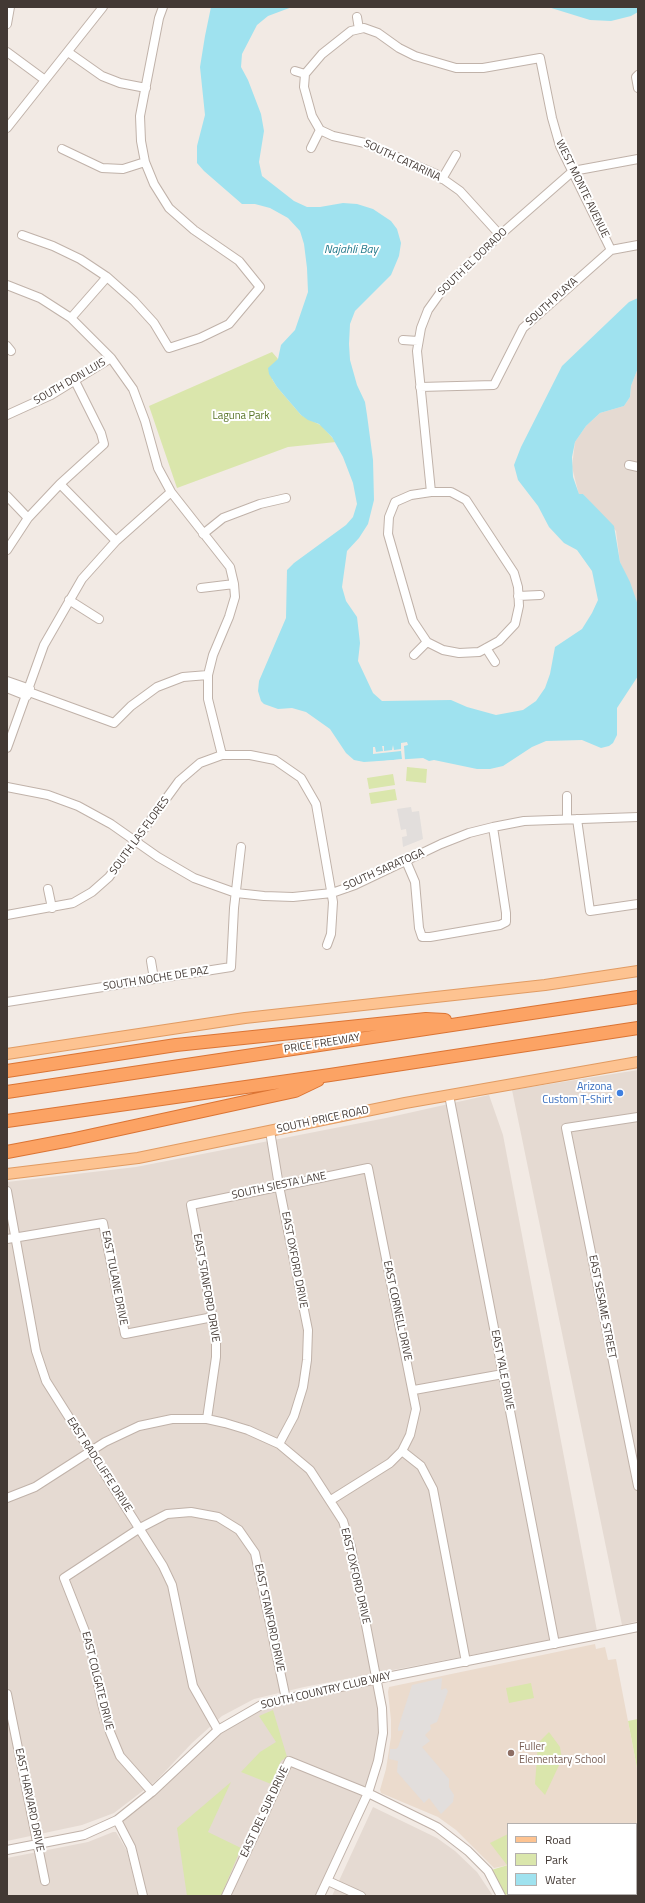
<!DOCTYPE html>
<html>
<head>
<meta charset="utf-8">
<style>
	body { margin:0 }
	#map { position:relative; width:645px; height:1903px; overflow:hidden; background:#f2eae4; font-family:"Titillium Web",sans-serif }
	canvas { display:block }
	.frame { position:absolute; inset:0; border:8px solid #433934; pointer-events:none }
	.legend { position:absolute; left:507px; top:1823px; width:130px; height:72px; box-sizing:border-box; background:#fff; border:1px solid #b4b0ae; margin:0; padding:5px 7px; list-style:none; font-size:12px; color:#433934 }
	.legend li { display:flex; align-items:center; gap:8px; height:20px }
	.legend b { width:20px; border:1px solid #b4b0ae }
</style>
</head>
<body>
<div id="map">
<canvas width="645" height="1903"></canvas>
<div class="frame"></div>
<ul class="legend">
<li><b style="height:5px;background:#fdc391"></b>Road</li>
<li><b style="height:11px;background:#dae6ac"></b>Park</li>
<li><b style="height:11px;background:#9fe2ef"></b>Water</li>
</ul>
</div>
<script>
const c = document.querySelector('canvas').getContext('2d');
c.lineJoin = 'round';
function paint(path, color) {
  c.fillStyle = color;
  c.fill(path, 'evenodd');
}
function shape(rows) {
  const path = new Path2D();
  for (const r of rows) {
    path.moveTo(r[0], r[1]);
    for (let i = 2; i < r.length; i += 2) path.lineTo(r[i], r[i + 1]);
  }
  return path;
}
function strokePath(path, color, width, dash) {
  c.strokeStyle = color;
  c.lineWidth = width;
  c.lineCap = dash ? 'butt' : 'round';
  c.setLineDash(dash || []);
  c.stroke(path);
}
function drawText(font, color, halo, rows, align = 'center') {
  c.font = font + ' "Titillium Web",sans-serif';
  c.lineWidth = 4;
  c.setLineDash([]);
  c.textBaseline = 'middle';
  c.strokeStyle = halo;
  c.fillStyle = color;
  for (const [text, x, y, turn = 0] of rows) {
    c.save();
    c.translate(x, y);
    c.rotate((+turn || 0) * Math.PI / 180);
    c.textAlign = isNaN(turn) ? turn : align;
    if (halo) c.strokeText(text, 0, 0);
    c.fillText(text, 0, 0);
    c.restore();
  }
}
paint(shape([
	[638,368,638,605,620,562,616,531,583,494,579,495,572,467,575,442,586,426,600,413,624,406,630,397,631,386],
	[638,1070,638,1621,622,1625,512,1090],
	[489,1095,503,1135,597,1631,304,1687,254,1699,222,1716,192,1743,157,1780,114,1813,82,1825,7,1841,7,1182,136,1167,386,1118],
	[377,1679,382,1708,378,1761,320,1896,143,1896,139,1875,117,1820,218,1730,263,1704],
	[373,1807,437,1838,455,1851,477,1872,493,1896,332,1896],
	[113,1832,116,1832,127,1851,138,1896,7,1896,7,1858,88,1842]
]), '#e5dad2');
paint(shape([
	[595,1644,596,1649,605,1647,608,1660,616,1659,638,1773,638,1840,636,1840,636,1824,508,1824,508,1865,494,1868,456,1830,438,1817,381,1793,380,1790,386,1769,391,1737,391,1720,388,1692,389,1687]
]), '#ebdbcd');
paint(shape([
	[272,352,278,359,272,379,277,387,301,415,322,426,336,442,288,447,177,488,149,406],
	[407,767,427,769,426,783,406,781],
	[393,774,395,785,369,789,367,778],
	[395,789,397,800,371,804,369,793],
	[531,1683,534,1698,509,1703,506,1688],
	[273,1710,287,1757,281,1761,271,1784,241,1772,260,1752,276,1742,259,1716],
	[638,1719,638,1773,628,1721],
	[549,1732,560,1747,562,1759,545,1795,535,1784,538,1743],
	[231,1782,208,1832,241,1848,221,1896,187,1896,177,1828],
	[508,1834,508,1864,507,1865,490,1843],
	[636,1840,638,1840,638,1896,501,1896,488,1871,508,1865,508,1894,636,1894]
]), '#dae6ac');
paint(shape([
	[411,807,412,812,419,811,423,839,403,847,402,837,407,836,406,829,401,830,397,809],
	[442,1678,441,1690,446,1688,448,1691,437,1722,430,1725,431,1729,425,1735,430,1741,422,1747,449,1779,449,1787,454,1795,453,1802,441,1814,429,1798,424,1803,397,1772,398,1761,389,1759,390,1749,396,1749,398,1747,404,1730,398,1731,398,1728,412,1685]
]), '#e2dedc');
paint(shape([
	[211,7,292,7,268,16,257,25,242,54,241,67,248,80,261,114,264,131,259,162,262,176,294,201,307,207,320,207,343,203,357,204,373,209,391,221,397,229,401,243,399,256,391,275,355,311,350,324,349,344,350,360,357,385,365,402,367,415,373,460,374,500,368,524,359,538,347,551,342,587,346,601,357,617,360,643,358,661,373,693,382,701,451,700,467,707,496,715,523,710,536,701,545,688,550,674,555,647,582,629,592,613,598,600,592,571,577,550,564,543,549,527,538,506,518,480,514,465,521,447,562,366,629,302,638,298,638,368,631,386,630,397,624,406,600,413,586,426,575,442,572,457,573,477,579,494,583,494,614,526,620,562,630,582,638,605,638,676,617,708,617,735,613,743,609,746,601,748,582,740,546,741,532,747,503,766,490,769,477,769,434,760,429,761,423,758,364,762,354,760,346,753,330,729,306,712,292,708,278,709,264,704,261,701,258,691,259,681,286,618,287,570,294,563,346,525,353,517,357,504,353,483,343,457,332,437,319,424,308,420,301,415,277,387,269,374,268,368,278,359,281,345,295,330,308,292,307,268,304,244,300,231,288,218,270,208,255,204,242,204,204,171,197,163,197,146,205,115,200,67,205,36],
	[548,7,638,7,638,12,631,16,611,21,590,20]
]), '#9fe2ef');
paint(shape([
	[407,742,408,745,404,746,405,760,375,764,375,762,402,759,401,751,373,754,373,747,375,747,376,752,383,751,382,746,384,746,384,751,392,750,393,745,394,750,401,749,401,743]
]), '#f2eae4');
const minor = shape([
	[357,17,359,29],
	[7,24,10,7],
	[7,52,45,80],
	[68,52,102,76,120,83,146,88],
	[295,71,305,74],
	[305,74,322,54,351,31,364,28,378,33,399,48,415,56,456,68,483,68,540,58,552,118,560,146,611,250],
	[305,74,304,87,312,116,320,130,333,136,365,143,436,174,460,191,500,235],
	[638,75,636,77,638,88],
	[7,128,103,7],
	[311,148,320,130],
	[62,149,102,168,123,169,145,162],
	[442,179,456,155],
	[22,235,53,246,80,259,107,277,134,301,154,323,169,348,200,338,229,324,260,287,239,261,194,230,169,208,154,184,145,162,141,141,140,116,159,18,163,7],
	[7,285,40,298,71,318,111,358,133,389,145,421,158,468,171,492,230,567,234,584,235,597,229,617,213,655,208,675,208,699,222,755,250,755,275,760,301,778,316,804,333,902,331,934,327,945],
	[71,318,107,277],
	[403,340,418,341],
	[7,346,11,351],
	[420,387,494,385,523,328,611,250,638,245],
	[7,415,51,395,111,358],
	[629,465,638,467],
	[60,484,116,541],
	[431,492,451,492,466,500,514,573,518,587,519,606,515,624,499,641,479,652,459,653,443,650,427,642,413,621,388,534,389,517,395,502,411,495,431,492],
	[431,492,417,351,421,328,428,310,443,289,500,235,573,171,638,159],
	[7,496,28,518],
	[203,534,223,518,260,504,286,498],
	[7,550,28,518,60,484,104,444,101,433,75,381],
	[201,588,234,584],
	[518,596,540,595],
	[69,600,99,619],
	[486,648,495,662],
	[414,655,427,642],
	[7,681,30,689],
	[7,688,27,696],
	[29,692,114,723,131,706,157,687,183,677,208,675],
	[7,748,44,645,82,579,116,541,171,492],
	[7,787,48,795,78,806,111,824,158,857,194,878,236,893,264,896,293,897,332,893,355,885,441,844,469,833,493,827,524,821,638,817],
	[567,796,567,819],
	[577,819,590,911,638,904],
	[406,861,415,882,419,928,422,937,430,937,500,925,506,922,506,913,493,827],
	[48,889,52,908],
	[7,915,73,903,92,892,109,877,179,781,200,763,222,755],
	[151,961,154,979],
	[7,1002,231,967,234,908,241,847],
	[449,1095,555,1644],
	[638,1117,566,1128,638,1486],
	[270,1131,279,1186,308,1330,307,1360,303,1387,294,1416,279,1444,310,1470,343,1521,351,1547,382,1708,383,1733,378,1761,368,1793,320,1896],
	[7,1191,36,1351,46,1381,163,1566,172,1585,193,1686,218,1730],
	[7,1239,103,1223,125,1334,213,1317],
	[414,1390,503,1374],
	[207,1419,216,1357,216,1335,191,1205,368,1168,416,1409,410,1435,402,1451,390,1463,331,1500],
	[402,1451,421,1466,433,1489,466,1662],
	[7,1498,35,1487,105,1442,139,1426,172,1419,207,1419,225,1423,248,1430,279,1444],
	[7,1694,45,1881],
	[152,1792,120,1756,110,1732,102,1704,93,1658,86,1634,64,1578,140,1528,167,1514,191,1512,218,1517,239,1530,255,1553,286,1699],
	[117,1820,131,1847,143,1896],
	[7,1850,84,1835,117,1820,152,1792,218,1730,263,1704,377,1679,638,1627],
	[328,1881,361,1896],
	[226,1896,289,1761,368,1793,437,1827,468,1851,488,1871,501,1896]
]);
const major = shape([
	[7,1054,245,1018,545,985,638,971],
	[7,1174,138,1158,405,1103,638,1062]
]);
const highway = shape([
	[7,1071,176,1045,426,1019,445,1020],
	[7,1092,638,997],
	[7,1121,330,1075,638,1028],
	[7,1152,70,1140,295,1091,318,1080]
]);
strokePath(minor, '#c0b2a9', 10);
strokePath(major, '#e19b62', 12);
strokePath(highway, '#db7434', 14);
strokePath(minor, '#fff', 8);
strokePath(major, '#fdc391', 10);
strokePath(highway, '#fca364', 12);
for (const [x, y, r, color] of [
	[620,1093,4,"#3f7fe0"],
	[511,1753,4,"#8d6e63"]
]) {
  const dot = new Path2D();
  dot.arc(x, y, r, 0, 2 * Math.PI);
  c.fillStyle = color;
  c.fill(dot);
  strokePath(dot, '#fff', 1.5);
}
drawText('11px', '#433934', '#fff', [
	["SOUTH CATARINA",402,161,25],
	["WEST MONTE AVENUE",582,189,64],
	["SOUTH EL DORADO",473,262,-44],
	["SOUTH PLAYA",552,302,-42],
	["SOUTH DON LUIS",70,382,-30],
	["SOUTH LAS FLORES",140,836,-54],
	["SOUTH SARATOGA",384,870,-24],
	["SOUTH NOCHE DE PAZ",156,979,-9],
	["PRICE FREEWAY",322,1044,-9],
	["SOUTH PRICE ROAD",323,1120,-12],
	["SOUTH SIESTA LANE",279,1186,-12],
	["EAST OXFORD DRIVE",294,1260,79],
	["EAST TULANE DRIVE",114,1278,79],
	["EAST STANFORD DRIVE",206,1288,80],
	["EAST SESAME STREET",602,1307,79],
	["EAST CORNELL DRIVE",397,1311,78],
	["EAST YALE DRIVE",502,1370,79],
	["EAST RADCLIFFE DRIVE",99,1465,57],
	["EAST OXFORD DRIVE",355,1576,77],
	["EAST STANFORD DRIVE",269,1618,78],
	["EAST COLGATE DRIVE",97,1681,76],
	["SOUTH COUNTRY CLUB WAY",326,1691,-13],
	["EAST HARVARD DRIVE",29,1800,78],
	["EAST DEL SUR DRIVE",265,1812,-65]
]);
drawText('11px', '#587428', '#fff', [
	["Laguna Park",241,416]
]);
drawText('11px', '#366cbe', '#fff', [
	["Arizona",612,1087],
	["Custom T-Shirt",612,1100]
], 'right');
drawText('11px', '#785e54', '#fff', [
	["Fuller",519,1747],
	["Elementary School",519,1760]
], 'left');
drawText('italic 12px', '#297d8e', '#fff', [
	["Najahli Bay",351,250]
]);
</script>
</body>
</html>
